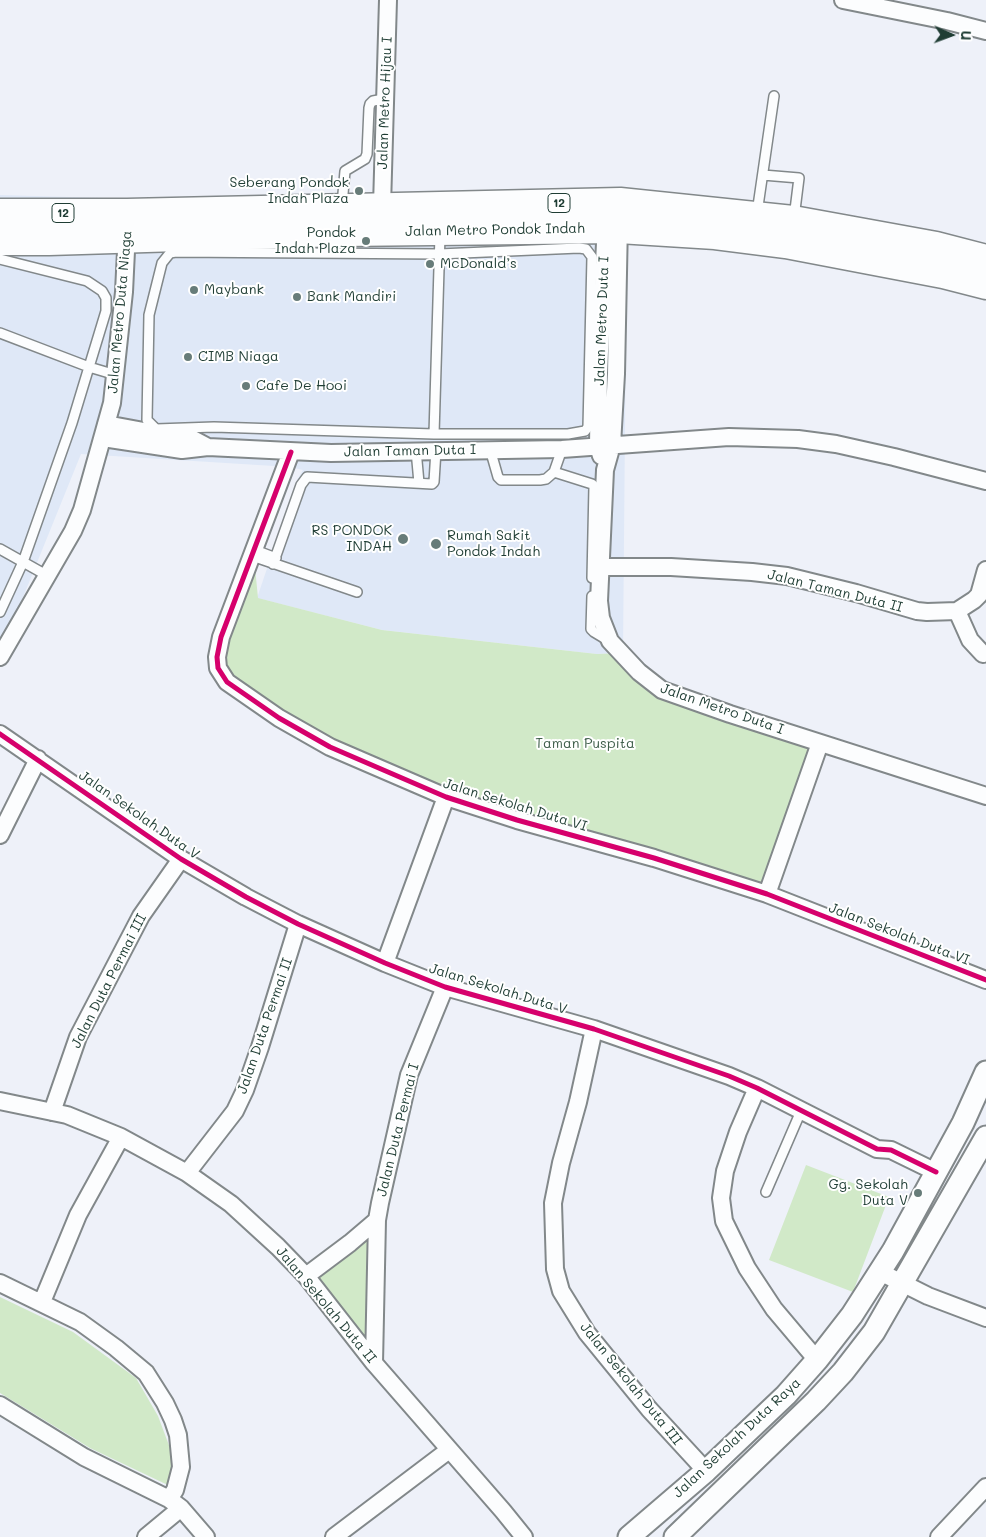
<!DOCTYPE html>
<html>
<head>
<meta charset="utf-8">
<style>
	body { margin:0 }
	#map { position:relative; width:986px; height:1537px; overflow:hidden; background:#eef1f9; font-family:Mali,sans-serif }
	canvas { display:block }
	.north { position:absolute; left:926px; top:10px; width:50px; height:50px; -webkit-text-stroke:4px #fff; paint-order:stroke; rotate:92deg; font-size:14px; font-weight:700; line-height:20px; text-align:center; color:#1f3d34 }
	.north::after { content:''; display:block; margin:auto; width:18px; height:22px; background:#1f3d34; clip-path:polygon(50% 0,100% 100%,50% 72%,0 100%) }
</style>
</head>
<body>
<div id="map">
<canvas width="986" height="1537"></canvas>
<div class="north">U</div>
</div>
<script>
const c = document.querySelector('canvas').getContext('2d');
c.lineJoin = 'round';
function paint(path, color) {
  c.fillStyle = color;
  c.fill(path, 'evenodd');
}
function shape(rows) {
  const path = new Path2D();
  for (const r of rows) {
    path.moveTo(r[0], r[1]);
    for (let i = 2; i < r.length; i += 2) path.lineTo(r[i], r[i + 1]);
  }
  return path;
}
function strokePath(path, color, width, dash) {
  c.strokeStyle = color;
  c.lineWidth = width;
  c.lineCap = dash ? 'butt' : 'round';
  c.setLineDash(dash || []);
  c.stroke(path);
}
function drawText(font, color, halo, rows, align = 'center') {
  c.font = font + ' Mali,sans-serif';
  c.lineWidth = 4;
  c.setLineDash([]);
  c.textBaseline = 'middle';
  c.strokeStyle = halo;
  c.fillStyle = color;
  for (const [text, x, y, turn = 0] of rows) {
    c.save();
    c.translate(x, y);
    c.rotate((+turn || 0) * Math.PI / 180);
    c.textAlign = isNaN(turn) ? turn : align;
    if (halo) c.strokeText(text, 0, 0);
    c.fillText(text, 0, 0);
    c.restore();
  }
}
paint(shape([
	[0,195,173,200,627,198,623,653,597,654,382,630,257,598,297,480,303,470,290,467,81,454,0,654]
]), '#dfe8f7');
paint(shape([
	[254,557,258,598,382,630,597,654,623,653,656,684,824,741,768,897,451,798,331,746,228,682,222,638],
	[806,1165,889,1197,853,1292,769,1260],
	[371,1234,368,1341,318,1278],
	[0,1297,73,1332,136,1378,158,1416,173,1456,172,1487,90,1448,0,1393]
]), '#d1e9c8');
const service = shape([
	[763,175,799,178,794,218],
	[342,205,345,171,365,159,367,154,369,108,370,104,373,101,384,99],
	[757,213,774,96],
	[579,248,586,249,592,257,588,427,585,431,568,434,434,434,214,427,156,429,147,420,149,315,162,263,170,253,176,252,439,254,579,248],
	[0,259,87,281,102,291,106,298,106,311,72,423,23,562,0,612],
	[0,333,89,367,116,375],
	[434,434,440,235],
	[490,449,498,477,501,480,540,480,546,479,554,472,562,449],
	[416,450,419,483],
	[554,472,592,484,594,486,592,578],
	[0,549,48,576],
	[255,550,276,558],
	[252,556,357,592],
	[273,564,301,485,307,477,432,484,434,482,436,450],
	[592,596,591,629,594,632,609,641],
	[766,1192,801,1111]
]);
const minor = shape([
	[843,0,947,21,986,31],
	[382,206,388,0],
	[619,222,616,374,612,445,605,470,599,601,601,618,610,641,639,672,662,690,730,714,986,796],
	[106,424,160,434,191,438,208,447],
	[103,438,182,450,208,447,331,453,562,449,729,437,798,439,836,444,894,457,986,481],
	[291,452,221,637,217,657,218,668,227,682,279,718,330,747,446,797,517,820,654,858,767,894,986,980],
	[601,456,598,446,599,373,606,221],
	[601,567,671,567,752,572,787,576,856,593,917,611,927,612,957,611,974,600,979,595,986,570],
	[957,611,970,640,983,654],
	[0,657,73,531,82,510,112,403,124,292,127,230],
	[0,734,181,859,246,897,298,924,385,963,445,987,594,1029,729,1076,757,1088,877,1149,891,1150,936,1172],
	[0,835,38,759],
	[767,894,820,743],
	[385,963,446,797],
	[594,1029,578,1102,561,1163,553,1203,555,1269,561,1291,587,1333,649,1409,706,1471],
	[757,1088,738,1132,725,1171,721,1198,724,1221,747,1268,774,1309,817,1360],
	[0,1101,67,1115,121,1137,187,1173,231,1204,278,1247,306,1276,374,1363,503,1511,524,1537],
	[52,1112,78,1037,141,916,181,859],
	[187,1173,235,1111,245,1090,260,1047,298,924],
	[880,1272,928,1296,986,1318],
	[306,1276,350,1243,377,1220],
	[0,1283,80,1322,116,1348,146,1373,165,1403,173,1420,178,1435,181,1467,175,1490,169,1499],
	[42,1302,78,1215,121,1137],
	[374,1363,377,1220,380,1203,409,1075,445,987],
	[0,1405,84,1457,169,1499,181,1508,206,1537],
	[146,1537,181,1508],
	[334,1537,449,1450],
	[939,1537,986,1487]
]);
const tertiary = shape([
	[629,1537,706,1471,786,1395,817,1360,852,1315,893,1251,963,1123,986,1072],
	[675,1537,816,1401,843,1372,874,1332,986,1137]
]);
const trunk = shape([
	[0,213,127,213,620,202,793,220,936,246,986,259],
	[0,241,49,241,341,232,619,229,715,235,786,244,943,274,986,285]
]);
strokePath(service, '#82888a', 12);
strokePath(minor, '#82888a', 20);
strokePath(tertiary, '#82888a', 25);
strokePath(trunk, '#82888a', 31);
strokePath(service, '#fcfdfe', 9);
strokePath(minor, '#fcfdfe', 16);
strokePath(tertiary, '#fcfdfe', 21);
strokePath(trunk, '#fcfdfe', 28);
strokePath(shape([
	[291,452,221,637,217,657,218,668,227,682,279,718,330,747,446,797,517,820,654,858,767,894,986,980],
	[0,734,181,859,246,897,298,924,385,963,445,987,594,1029,729,1076,757,1088,877,1149,891,1150,936,1172]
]), '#d6006c', 5);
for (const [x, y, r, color] of [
	[359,191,5,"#677c79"],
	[366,241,5,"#677c79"],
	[430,264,5,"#677c79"],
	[194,290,5,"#677c79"],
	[297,297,5,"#677c79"],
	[188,357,5,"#677c79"],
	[246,386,5,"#677c79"],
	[403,539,6,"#677c79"],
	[436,544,6,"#677c79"],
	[918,1193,5,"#677c79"]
]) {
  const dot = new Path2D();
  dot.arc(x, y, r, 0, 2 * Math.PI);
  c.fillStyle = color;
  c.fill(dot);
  strokePath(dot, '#fff', 2);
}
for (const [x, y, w] of [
	[559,203,22],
	[63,213,22]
]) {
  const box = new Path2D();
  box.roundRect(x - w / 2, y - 9.5, w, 19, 4);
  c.fillStyle = '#fff';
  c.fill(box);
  strokePath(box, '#1f3d34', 1);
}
drawText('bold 12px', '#1f3d34', null, [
	["12",559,203],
	["12",63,213]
]);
drawText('14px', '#1f3d34', '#fff', [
	["Jalan Metro Hijau I",385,103,-88],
	["Jalan Metro Pondok Indah",495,230,-1],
	["Jalan Metro Duta Niaga",120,312,-85],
	["Jalan Metro Duta I",602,321,-88],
	["Jalan Taman Duta I",410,451,-1],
	["Jalan Taman Duta II",835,591,14],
	["Jalan Metro Duta I",722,709,19],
	["Jalan Sekolah Duta VI",515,805,17],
	["Jalan Sekolah Duta V",139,815,35],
	["Jalan Sekolah Duta VI",899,934,21],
	["Jalan Duta Permai III",109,981,-63],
	["Jalan Sekolah Duta V",498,989,17],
	["Jalan Duta Permai II",265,1026,-71],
	["Jalan Duta Permai I",398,1130,-76],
	["Jalan Sekolah Duta II",326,1305,50],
	["Jalan Sekolah Duta III",631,1384,51],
	["Jalan Sekolah Duta Raya",737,1438,-43]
]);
drawText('14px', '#1f3d34', '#fff', [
	["Seberang Pondok",349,183,"right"],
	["Indah Plaza",349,199,"right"],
	["Pondok",356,233,"right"],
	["Indah Plaza",356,249,"right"],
	["McDonald’s",440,264],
	["Maybank",204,290],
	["Bank Mandiri",307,297],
	["CIMB Niaga",198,357],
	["Cafe De Hooi",256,386],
	["RS PONDOK",392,531,"right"],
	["INDAH",392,547,"right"],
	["Rumah Sakit",447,536],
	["Pondok Indah",447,552],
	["Gg. Sekolah",908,1185,"right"],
	["Duta V",908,1201,"right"]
], 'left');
drawText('14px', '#3e5e4a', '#fff', [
	["Taman Puspita",585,744]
]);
</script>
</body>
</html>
